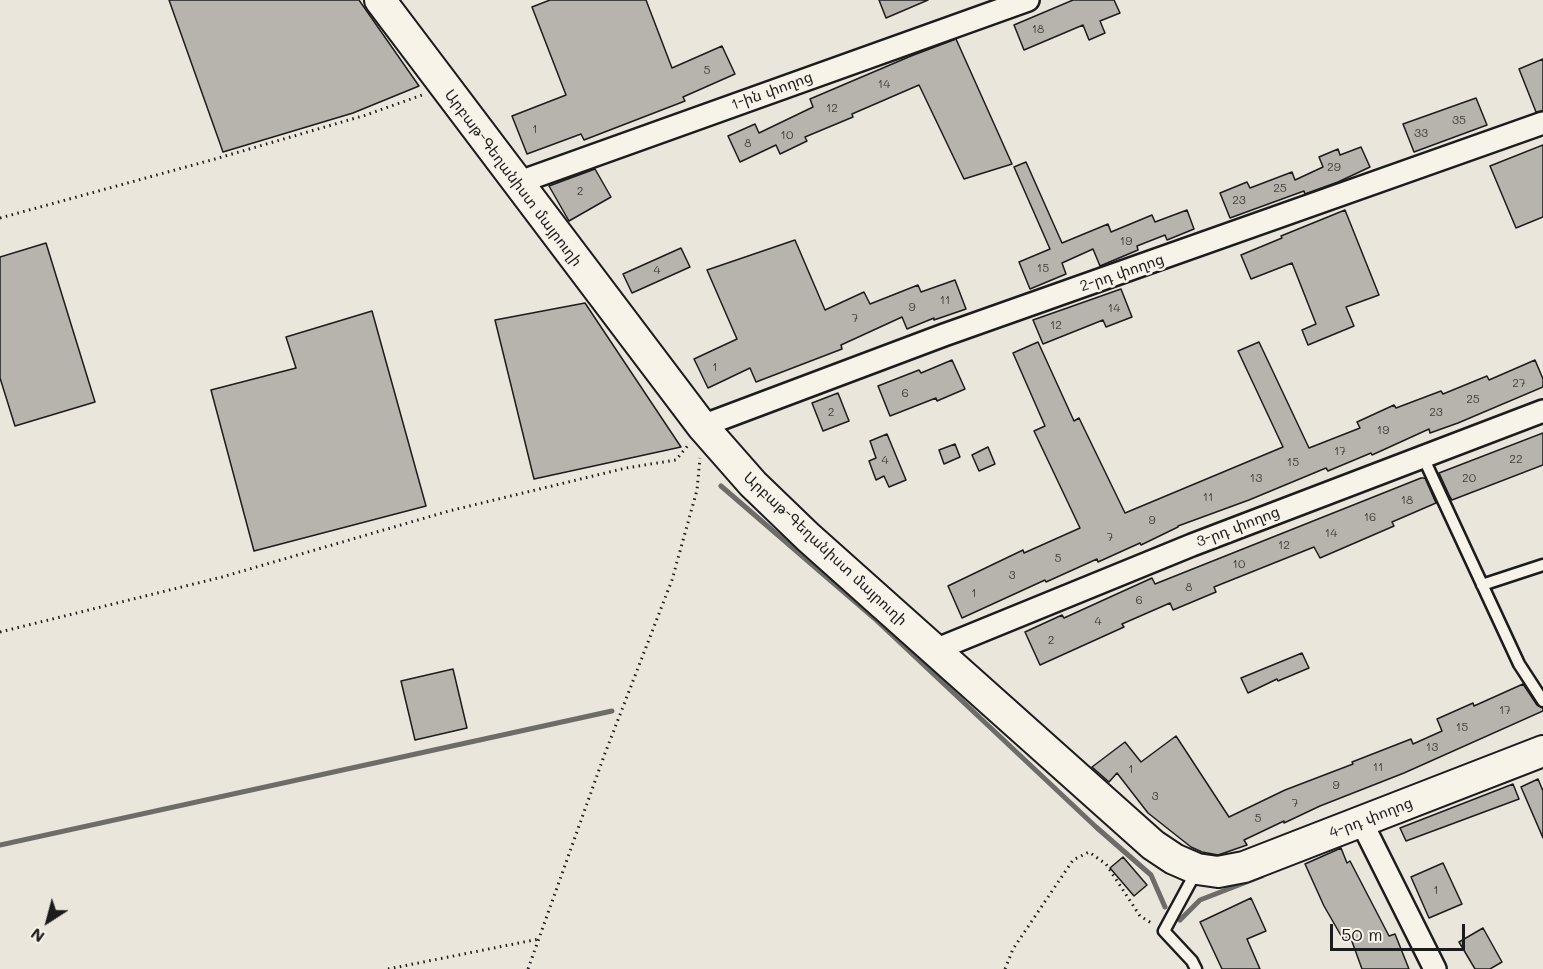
<!DOCTYPE html>
<html>
<head>
<meta charset="utf-8">
<style>
	body { margin:0 }
	#map { position:relative; width:1543px; height:969px; overflow:hidden; background:#eae6dc; font-family:Mali,sans-serif }
	canvas { display:block }
	.north { position:absolute; left:18px; top:891px; width:60px; height:60px; -webkit-text-stroke:4px #f7f3e8; paint-order:stroke; rotate:216deg; font-size:16px; font-weight:700; line-height:24px; text-align:center; color:#1c1c1c }
	.north::after { content:''; display:block; margin:auto; width:21px; height:27px; background:#1c1c1c; clip-path:polygon(50% 0,100% 100%,50% 72%,0 100%) }
	.scale { position:absolute; left:1330px; top:924px; width:135px; height:27px; box-sizing:border-box; border:3px solid #1c1c1c; border-top:0; padding-left:8px; font-size:18px; line-height:21px; white-space:nowrap; color:#1c1c1c; -webkit-text-stroke:4px #f7f3e8; paint-order:stroke }
</style>
</head>
<body>
<div id="map">
<canvas width="1543" height="969"></canvas>
<div class="north">N</div>
<div class="scale">50 m</div>
</div>
<script>
const c = document.querySelector('canvas').getContext('2d');
c.lineJoin = 'round';
function shape(rows) {
  const path = new Path2D();
  for (const r of rows) {
    path.moveTo(r[0], r[1]);
    for (let i = 2; i < r.length; i += 2) path.lineTo(r[i], r[i + 1]);
  }
  return path;
}
function strokePath(path, color, width, dash) {
  c.strokeStyle = color;
  c.lineWidth = width;
  c.lineCap = dash ? 'butt' : 'round';
  c.setLineDash(dash || []);
  c.stroke(path);
}
function paint(path, color) {
  c.fillStyle = color;
  c.fill(path, 'evenodd');
}
function drawText(font, color, halo, rows, align = 'center') {
  c.font = font + ' Mali,"Noto Sans Armenian",sans-serif';
  c.lineWidth = 5;
  c.setLineDash([]);
  c.textBaseline = 'middle';
  c.strokeStyle = halo;
  c.fillStyle = color;
  for (const [text, x, y, turn = 0] of rows) {
    c.save();
    c.translate(x, y);
    c.rotate((+turn || 0) * Math.PI / 180);
    c.textAlign = isNaN(turn) ? turn : align;
    if (halo) c.strokeText(text, 0, 0);
    c.fillText(text, 0, 0);
    c.restore();
  }
}
strokePath(shape([
	[721,486,874,618,1096,827,1151,875,1165,907],
	[0,845,612,711],
	[1180,920,1200,900,1262,876]
]), '#6d6c68', 5);
const building = shape([
	[169,0,359,0,419,86,353,113,223,152,169,0],
	[550,0,646,0,672,68,722,46,735,74,683,97,685,101,584,140,581,134,527,154,512,116,566,95,532,7,550,0],
	[879,0,928,0,886,18,879,0],
	[1073,0,1114,0,1120,13,1100,21,1105,33,1089,40,1083,25,1024,50,1014,25,1073,0],
	[956,39,1012,164,964,179,919,85,852,114,853,117,805,137,807,141,780,154,776,145,740,162,728,136,755,124,759,133,813,107,810,99,911,56,956,39],
	[1543,59,1543,111,1536,112,1519,69,1543,59],
	[1476,98,1487,125,1414,152,1403,124,1476,98],
	[1543,145,1543,217,1516,228,1490,166,1543,145],
	[1361,147,1370,167,1338,182,1305,194,1304,191,1230,218,1220,193,1247,182,1250,188,1292,172,1295,180,1323,167,1319,157,1338,149,1340,155,1361,147],
	[1026,162,1062,243,1108,224,1111,232,1152,215,1155,222,1187,210,1194,229,1167,240,1165,235,1137,246,1138,250,1100,266,1093,249,1062,263,1066,274,1030,289,1019,262,1050,249,1014,167,1026,162],
	[595,169,611,197,569,221,549,186,595,169],
	[1345,210,1379,295,1346,307,1354,326,1308,345,1302,330,1316,324,1292,263,1251,279,1241,255,1282,238,1281,236,1345,210],
	[795,240,825,310,864,292,870,304,918,285,921,292,955,280,966,309,934,320,934,318,907,329,902,317,841,345,842,349,756,382,750,368,708,388,694,359,737,339,707,270,795,240],
	[46,243,95,402,15,426,0,378,0,257,46,243],
	[681,248,690,267,632,293,623,274,681,248],
	[1121,289,1132,317,1106,327,1103,320,1043,344,1033,320,1121,289],
	[585,303,681,447,534,479,495,320,585,303],
	[372,311,426,506,254,551,211,390,296,368,286,337,372,311],
	[1038,342,1074,421,1079,418,1125,513,1283,447,1238,351,1259,342,1309,448,1360,428,1357,422,1394,405,1396,408,1441,391,1443,394,1487,376,1489,380,1535,360,1543,379,1543,387,1458,423,1430,433,1429,429,1372,455,1371,453,1328,471,1326,468,1249,500,1178,526,1178,527,1141,545,1140,543,1098,562,1097,559,1046,582,1045,580,962,618,948,586,1023,550,1024,553,1080,528,1034,431,1045,426,1013,353,1038,342],
	[952,360,965,389,937,401,936,398,890,416,878,386,919,370,921,373,952,360],
	[838,393,849,421,823,431,812,403,838,393],
	[1543,433,1543,465,1452,500,1450,497,1439,473,1543,433],
	[887,434,906,480,889,487,884,476,876,480,869,461,876,458,870,441,887,434],
	[955,444,960,457,944,464,939,450,955,444],
	[988,447,995,464,979,471,972,455,988,447],
	[1421,478,1425,478,1436,503,1392,522,1394,526,1320,558,1314,547,1214,587,1216,592,1173,610,1170,603,1122,624,1124,627,1040,665,1025,632,1062,615,1064,618,1152,578,1155,584,1421,478],
	[1302,653,1309,668,1278,681,1277,679,1248,693,1241,678,1302,653],
	[453,669,467,728,415,740,401,681,453,669],
	[1523,684,1537,705,1543,708,1543,711,1404,773,1320,806,1284,823,1284,821,1244,840,1247,845,1224,853,1218,855,1202,852,1191,847,1148,813,1117,773,1109,782,1092,767,1125,742,1141,762,1176,736,1229,817,1285,790,1353,764,1352,762,1411,739,1413,744,1442,731,1437,719,1473,703,1474,706,1523,684],
	[1538,779,1543,791,1543,838,1521,787,1538,779],
	[1513,784,1519,799,1406,841,1400,828,1513,784],
	[1341,848,1347,863,1350,861,1389,936,1395,934,1409,969,1362,969,1350,936,1343,939,1324,906,1305,864,1341,848],
	[1123,857,1147,885,1134,896,1110,868,1123,857],
	[1443,863,1462,904,1429,918,1411,877,1443,863],
	[1251,898,1266,931,1247,939,1260,969,1222,969,1200,922,1251,898],
	[1483,928,1502,962,1490,969,1475,969,1459,942,1483,928]
]);
paint(building, '#b6b4ac');
strokePath(building, '#1c1c1c', 1.5);
const service = shape([
	[1423,457,1519,664,1543,701],
	[1482,585,1543,565],
	[1196,969,1192,961,1164,931,1197,870]
]);
const minor = shape([
	[517,183,1028,0],
	[702,426,944,335,1543,123],
	[935,650,1192,545,1543,411],
	[1361,821,1435,969]
]);
const secondary = shape([
	[380,0,702,426,753,484,808,537,1153,845,1174,859,1197,869,1218,872,1244,867,1543,751]
]);
strokePath(service, '#1c1c1c', 15);
strokePath(minor, '#1c1c1c', 26);
strokePath(secondary, '#1c1c1c', 34);
strokePath(shape([
	[0,218,215,159,366,115,422,95],
	[0,632,222,577,449,511,626,468,676,460,689,444],
	[388,969,539,939],
	[528,969,604,756,672,580,697,490,700,458],
	[1005,969,1013,949,1073,860,1089,852,1106,864,1140,916,1153,924]
]), '#1c1c1c', 3, [1.5, 4.5]);
strokePath(service, '#f7f3e8', 10);
strokePath(minor, '#f7f3e8', 21);
strokePath(secondary, '#f7f3e8', 30);
drawText('12px', '#424240', null, [
	["18",1038,29],
	["5",707,70],
	["14",884,84],
	["12",832,108],
	["35",1459,120],
	["1",535,129],
	["33",1421,133],
	["10",787,135],
	["8",748,143],
	["29",1334,167],
	["25",1280,188],
	["2",580,191],
	["23",1239,200],
	["19",1126,241],
	["15",1043,268],
	["4",657,270],
	["11",945,300],
	["9",912,307],
	["14",1114,308],
	["7",855,318],
	["12",1056,325],
	["1",715,367],
	["27",1519,383],
	["6",905,393],
	["25",1473,399],
	["2",831,412],
	["23",1436,412],
	["19",1383,430],
	["17",1340,451],
	["22",1516,459],
	["4",885,460],
	["15",1293,462],
	["13",1256,478],
	["20",1469,478],
	["11",1208,497],
	["18",1407,500],
	["16",1370,517],
	["9",1152,520],
	["14",1331,533],
	["7",1110,537],
	["12",1284,545],
	["5",1058,558],
	["10",1239,564],
	["3",1012,575],
	["8",1189,587],
	["1",974,593],
	["6",1139,600],
	["4",1098,621],
	["2",1051,640],
	["17",1505,710],
	["15",1462,727],
	["13",1432,747],
	["11",1378,767],
	["1",1131,769],
	["9",1336,785],
	["3",1155,796],
	["7",1295,803],
	["5",1258,818],
	["1",1436,890]
]);
drawText('15px', '#1c1c1c', '#f7f3e8', [
	["1-ին փողոց",772,91,-20],
	["Արբաթ-Գեղանիստ մայրուղի",513,178,53],
	["2-րդ փողոց",1122,273,-19],
	["3-րդ փողոց",1238,527,-21],
	["Արբաթ-Գեղանիստ մայրուղի",825,549,43],
	["4-րդ փողոց",1371,818,-21]
]);
</script>
</body>
</html>
